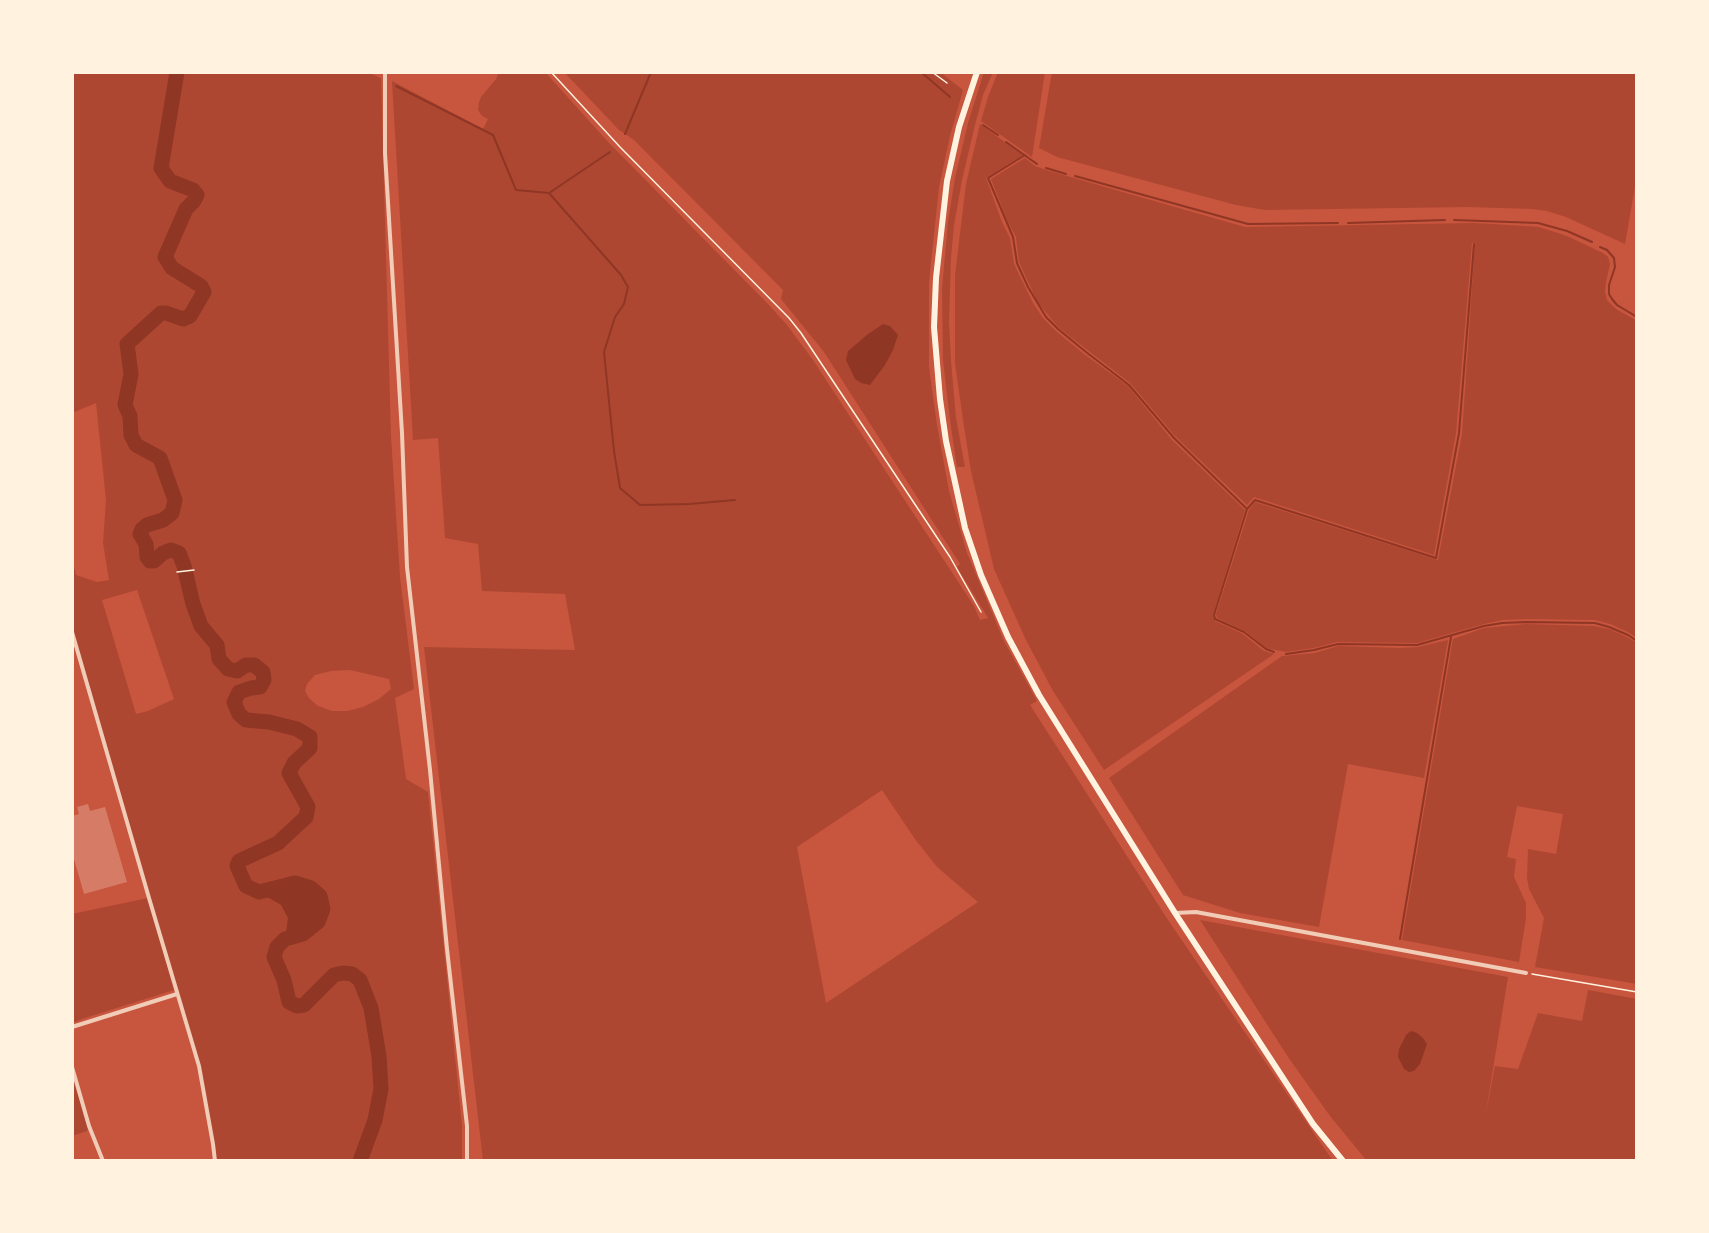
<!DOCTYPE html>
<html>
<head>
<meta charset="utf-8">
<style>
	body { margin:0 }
	#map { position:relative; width:1709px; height:1233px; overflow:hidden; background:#c8553d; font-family:"DM Sans",sans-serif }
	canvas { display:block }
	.frame { position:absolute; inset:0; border:74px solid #fff3e0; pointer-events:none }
</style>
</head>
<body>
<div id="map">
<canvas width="1709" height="1233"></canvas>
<div class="frame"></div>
</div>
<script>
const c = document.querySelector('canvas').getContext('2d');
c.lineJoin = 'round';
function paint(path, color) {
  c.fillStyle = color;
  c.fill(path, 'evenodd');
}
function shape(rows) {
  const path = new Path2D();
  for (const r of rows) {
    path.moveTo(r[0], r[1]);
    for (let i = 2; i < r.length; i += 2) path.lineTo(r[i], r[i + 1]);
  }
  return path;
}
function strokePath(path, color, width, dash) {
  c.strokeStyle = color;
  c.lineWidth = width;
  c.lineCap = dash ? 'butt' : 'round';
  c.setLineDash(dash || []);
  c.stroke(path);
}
paint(shape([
	[72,72,367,72,381,78,391,436,400,577,414,689,395,698,406,779,428,792,462,1125,462,1161,215,1161,199,1066,159,936,174,990,85,1018,72,1023,72,914,148,898,72,632,72,557,76,575,97,582,109,580,103,543,106,500,96,403,72,413],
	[137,590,174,699,148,711,136,714,102,600],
	[350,670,389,679,391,689,379,699,363,707,347,711,332,711,318,706,309,698,305,691,307,684,315,675,331,671],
	[499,72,545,72,609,143,767,303,787,325,813,360,974,606,980,620,988,618,957,567,960,564,824,352,781,299,783,290,634,140,619,130,564,72,940,72,963,90,950,136,939,187,929,282,929,367,937,425,949,491,967,553,1004,641,1037,701,1030,705,1168,920,1333,1161,483,1161,424,647,575,650,565,594,482,591,478,544,445,538,438,438,413,440,392,81,483,129,488,119,482,116,478,110,479,102,481,97,496,79],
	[882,790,915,839,937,867,978,902,826,1003,797,847],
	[984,72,993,72,983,95,975,125,962,180,954,225,951,258,949,321,951,361,956,418,965,467,957,467,950,420,943,360,942,289,948,222,955,178,968,123],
	[998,72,1045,72,1032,157,981,121,988,97],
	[1052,72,1637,72,1637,175,1625,244,1566,217,1547,211,1532,209,1468,207,1265,210,1236,205,1057,157,1039,148],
	[980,124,1023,155,986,178,1002,222,1010,238,1014,264,1033,303,1043,318,1056,331,1084,354,1128,386,1172,440,1245,510,1213,615,1215,621,1243,634,1264,651,1274,654,1104,770,1053,691,1025,638,994,569,971,471,963,420,955,363,955,275,966,184],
	[1025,158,1035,166,1046,170,1245,227,1474,223,1526,226,1539,227,1567,236,1603,253,1608,257,1610,264,1606,282,1605,292,1607,300,1616,309,1637,321,1637,638,1628,632,1610,624,1595,620,1526,619,1503,620,1484,624,1417,643,1337,642,1314,648,1286,652,1266,648,1245,631,1217,618,1216,614,1249,510,1255,502,1438,560,1462,434,1475,243,1472,243,1456,433,1434,555,1254,497,1247,505,1175,436,1130,383,1059,328,1038,303,1030,286,1019,262,1016,237,1007,220,991,179],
	[1526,624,1594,626,1609,629,1627,637,1637,643,1637,984,1535,967,1544,918,1529,889,1527,878,1528,849,1556,854,1563,814,1517,806,1507,857,1516,859,1514,877,1526,903,1526,918,1519,962,1402,940,1453,639,1484,628],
	[1448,640,1424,778,1348,764,1319,927,1240,913,1183,895,1109,778,1282,656,1315,653,1338,646,1400,648,1418,647],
	[1200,920,1508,977,1485,1118,1495,1066,1518,1069,1538,1013,1582,1021,1588,990,1637,999,1637,1161,1367,1161,1330,1116,1288,1057],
	[72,1070,88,1127,87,1131,72,1136]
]), '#ae4732');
paint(shape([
	[883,324,890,326,898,335,893,350,885,365,870,385,861,383,855,379,846,360,848,351,868,334],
	[295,883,311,888,320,896,323,909,318,922,303,934,285,939,288,918,281,905,259,892],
	[1411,1031,1417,1033,1423,1038,1427,1044,1420,1064,1414,1071,1409,1072,1404,1069,1398,1057,1399,1049,1406,1035]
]), '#8f3625');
strokePath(shape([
	[373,72,375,73],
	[921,72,950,97],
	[396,86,493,135,516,190,549,193,610,152],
	[983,125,998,135],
	[625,134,651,72],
	[1006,142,1037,164],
	[1025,155,988,178,1013,237,1017,263,1028,287,1046,317,1058,329,1086,352,1129,385,1174,438,1247,509,1214,615,1215,619,1244,632,1266,649,1274,652],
	[1046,168,1066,174],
	[1075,176,1248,224,1338,223],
	[549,193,621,275,628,287,624,304,615,317,604,352,614,451,620,488,640,505,689,504,735,500],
	[1454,220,1538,223,1567,231,1592,242],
	[1348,223,1445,220],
	[1600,247,1607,250,1614,258,1615,267,1609,285,1609,294,1612,299,1617,305,1637,317],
	[1248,508,1255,500,1436,558,1459,433,1474,244],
	[1286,654,1314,650,1338,644,1417,645,1484,626,1502,623,1526,622,1595,623,1609,627,1628,635,1637,641],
	[1400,939,1451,637]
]), '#8f3625', 2);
strokePath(shape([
	[177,72,161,168,170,181,193,190,197,195,194,201,186,209,165,257,172,268,201,286,204,292,190,316,183,319,166,313,161,313,127,344,131,374,125,405,130,416,131,435,136,445,160,458,175,500,172,513,163,520,147,525,142,529,140,534,146,544,147,557,150,561,154,561,163,553,171,550,179,553,184,566,193,604,201,626,217,645,219,659,228,669,237,671,246,665,254,665,263,672,264,680,260,687,251,688,239,692,234,702,239,714,246,720,269,722,297,729,310,737,310,748,294,763,289,773,308,807,306,817,278,843,239,861,237,866,246,886,259,892,295,883,311,888,320,896,323,909,318,922,303,934,285,939,277,947,274,957,284,980,289,1002,297,1006,304,1005,334,975,343,973,352,974,360,980,371,1008,379,1056,381,1089,375,1120,360,1161]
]), '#8f3625', 15);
paint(shape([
	[88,804,90,811,105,807,127,882,84,894,72,852,72,816,79,814,77,807]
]), '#d67c66');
strokePath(shape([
	[551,72,620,147,789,318,801,333,950,557,981,612],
	[932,72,947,83],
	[177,572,194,570],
	[1532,974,1637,992]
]), '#fff3e0', 1.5);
strokePath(shape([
	[385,72,385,153,402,433,407,567,430,770,447,949,467,1126,467,1161],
	[72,632,149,898,199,1066,213,1144,215,1161],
	[1175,913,1196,912,1526,973],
	[72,1027,177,994],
	[72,1067,89,1126,103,1161]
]), '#f1ccb7', 4);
strokePath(shape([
	[977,72,959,127,947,181,936,278,934,327,940,399,946,441,965,528,981,575,1008,637,1039,695,1175,913,1313,1124,1343,1161]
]), '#fff3e0', 6);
</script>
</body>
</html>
